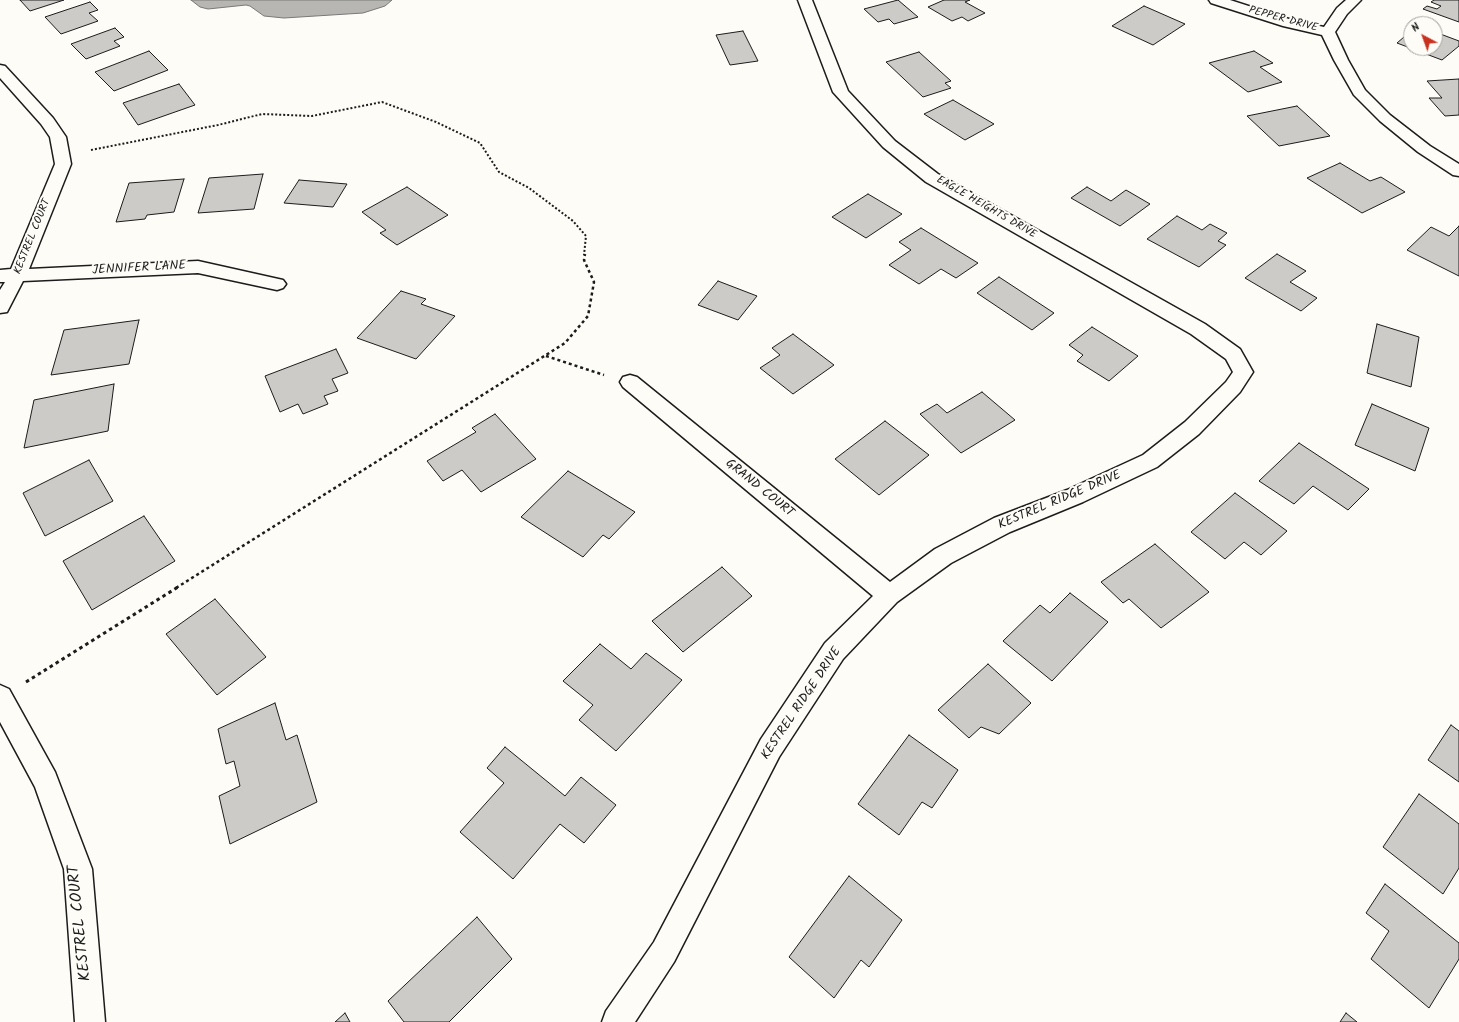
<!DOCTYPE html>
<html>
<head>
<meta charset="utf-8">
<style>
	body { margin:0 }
	#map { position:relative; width:1459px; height:1022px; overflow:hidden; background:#fdfcf7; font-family:Kalam,sans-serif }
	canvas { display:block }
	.north { position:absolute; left:1403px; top:16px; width:40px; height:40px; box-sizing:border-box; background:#fdfcf7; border:1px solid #a3a29f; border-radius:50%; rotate:319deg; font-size:11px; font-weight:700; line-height:16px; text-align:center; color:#1c1c1c }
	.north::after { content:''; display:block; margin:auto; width:14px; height:18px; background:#c8321e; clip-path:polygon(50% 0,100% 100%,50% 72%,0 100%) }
</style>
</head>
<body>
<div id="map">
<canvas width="1459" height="1022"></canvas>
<div class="north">N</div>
</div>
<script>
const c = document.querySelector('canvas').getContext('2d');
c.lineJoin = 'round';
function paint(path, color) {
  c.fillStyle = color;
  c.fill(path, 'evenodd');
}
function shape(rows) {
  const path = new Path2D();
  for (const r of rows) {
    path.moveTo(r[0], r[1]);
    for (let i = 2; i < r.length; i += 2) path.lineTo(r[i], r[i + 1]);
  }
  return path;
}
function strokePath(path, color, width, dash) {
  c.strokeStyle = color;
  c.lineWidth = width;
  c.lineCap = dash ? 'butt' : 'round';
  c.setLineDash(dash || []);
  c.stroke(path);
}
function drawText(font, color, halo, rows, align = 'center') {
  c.font = font + ' Kalam,sans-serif';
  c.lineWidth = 4;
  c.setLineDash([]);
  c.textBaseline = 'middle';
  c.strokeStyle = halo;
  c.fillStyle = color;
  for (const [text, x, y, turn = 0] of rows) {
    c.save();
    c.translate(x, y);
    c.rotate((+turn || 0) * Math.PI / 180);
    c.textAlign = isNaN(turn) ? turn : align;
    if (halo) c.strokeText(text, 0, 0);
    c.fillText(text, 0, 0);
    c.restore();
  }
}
const water = shape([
	[191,0,392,0,385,6,363,13,284,18,264,16,250,6,246,5,208,9,200,7,191,0]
]);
paint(water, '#b7b6b2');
strokePath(water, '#797876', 1);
const building = shape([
	[20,0,64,0,30,11,20,0],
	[898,0,918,17,894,24,889,19,878,22,864,9,898,0],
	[944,0,970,0,965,2,985,13,968,21,962,17,952,21,928,7,944,0],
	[1434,0,1459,0,1459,22,1423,9,1427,6,1437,9,1441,6,1431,2,1434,0],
	[90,2,98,10,89,13,98,21,61,34,45,17,90,2],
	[1144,6,1185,24,1153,45,1112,26,1144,6],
	[115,28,124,37,114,41,120,46,86,59,71,44,115,28],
	[743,31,758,61,730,65,716,35,743,31],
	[1411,31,1411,48,1435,48,1435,32,1459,41,1459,46,1442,60,1397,43,1411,31],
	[149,51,168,70,114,91,95,72,149,51],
	[1254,51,1273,63,1260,67,1282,82,1248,92,1209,63,1254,51],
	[919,52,951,81,945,83,951,88,923,97,886,62,919,52],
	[1459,79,1459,115,1445,116,1429,98,1442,98,1427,81,1459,79],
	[179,84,195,105,138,125,123,103,179,84],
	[953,100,994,124,965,140,924,114,953,100],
	[1297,106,1330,136,1279,146,1247,116,1297,106],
	[1340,163,1370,181,1381,177,1405,192,1362,213,1307,178,1340,163],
	[263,174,254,209,198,213,209,178,263,174],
	[184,179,174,212,147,215,145,219,116,222,129,183,184,179],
	[299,180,347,184,333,207,284,203,299,180],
	[407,187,448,215,397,245,380,233,386,230,362,212,407,187],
	[1087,187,1111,201,1126,190,1150,204,1120,226,1071,198,1087,187],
	[868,194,902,214,866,238,832,217,868,194],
	[1177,216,1202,230,1210,224,1227,233,1218,241,1226,245,1199,267,1147,239,1177,216],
	[1459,226,1459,276,1407,250,1431,227,1449,236,1459,226],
	[921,228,978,263,956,278,941,269,919,284,889,265,911,250,899,242,921,228],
	[1277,254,1306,271,1290,282,1317,298,1301,311,1245,278,1277,254],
	[999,277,1054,313,1032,330,977,293,999,277],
	[718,281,757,296,738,320,698,305,718,281],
	[401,291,426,299,421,304,455,316,416,359,357,338,401,291],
	[139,320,129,364,51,375,64,330,139,320],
	[1377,324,1419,337,1411,387,1367,373,1377,324],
	[1092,327,1138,356,1109,381,1077,361,1083,355,1069,345,1092,327],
	[793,334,834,365,793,394,760,368,780,355,772,348,793,334],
	[336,349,348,373,332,379,338,391,324,396,328,404,303,414,298,404,280,412,265,376,336,349],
	[114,384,108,431,24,448,34,400,114,384],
	[982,392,1015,420,961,453,920,414,937,404,947,413,982,392],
	[1372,404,1429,428,1415,471,1355,445,1372,404],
	[495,414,536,459,481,492,462,470,443,481,427,461,476,432,472,428,495,414],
	[885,421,929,455,879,495,835,459,885,421],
	[1299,443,1369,489,1348,510,1313,486,1294,504,1259,481,1299,443],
	[89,460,113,501,45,536,23,493,89,460],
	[568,471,635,512,609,539,603,535,583,557,521,517,568,471],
	[1235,493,1287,531,1261,555,1244,542,1225,559,1191,532,1235,493],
	[144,516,175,561,92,610,63,561,144,516],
	[1155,544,1209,592,1161,628,1129,599,1123,603,1101,582,1155,544],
	[722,567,752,596,683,652,652,621,722,567],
	[1070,593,1108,622,1052,681,1003,641,1040,605,1050,613,1070,593],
	[215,599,266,657,217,695,166,634,215,599],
	[600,644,631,669,646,653,682,680,616,751,579,720,593,705,563,681,600,644],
	[988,664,1031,703,999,734,981,727,969,738,938,710,988,664],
	[275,703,286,740,297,735,317,802,230,844,219,796,240,786,234,761,226,764,218,729,275,703],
	[1451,725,1459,731,1459,782,1428,760,1451,725],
	[909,735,958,770,932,808,922,802,899,835,858,804,909,735],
	[505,747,565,796,581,777,616,805,584,843,560,824,513,879,460,832,504,783,487,768,505,747],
	[1419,794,1459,824,1459,868,1443,894,1383,847,1419,794],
	[849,876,902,920,869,967,861,960,834,998,789,957,849,876],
	[1385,884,1459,943,1459,959,1429,1008,1371,959,1389,931,1366,913,1385,884],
	[477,917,512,959,449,1022,404,1022,388,1001,477,917],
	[345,1013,350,1022,335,1022,345,1013],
	[1346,1013,1357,1022,1340,1022,1346,1013]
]);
paint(building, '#cccbc8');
strokePath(building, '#1c1c1c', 1);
const minor = shape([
	[798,0,812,0,848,91,895,141,938,174,1205,324,1240,349,1253,372,1240,392,1199,434,1157,467,1083,502,1010,532,951,563,897,602,843,659,779,757,674,962,635,1022,602,1022,606,1011,654,942,761,739,825,643,873,596,623,387,620,382,623,377,630,375,637,377,890,582,935,549,994,518,1067,490,1143,455,1185,422,1226,382,1233,372,1226,359,1191,334,926,182,883,147,833,92,798,0],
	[1209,0,1230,0,1292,20,1324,27,1337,8,1346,0,1361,0,1347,14,1335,32,1348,60,1365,90,1390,115,1430,146,1459,164,1459,176,1453,175,1418,152,1380,121,1354,95,1334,60,1322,35,1283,26,1211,3,1209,0],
	[0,65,5,66,53,118,66,137,71,164,29,269,198,261,283,280,286,284,283,288,277,290,198,273,23,281,7,312,0,313,0,290,5,282,0,282,0,270,11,269,55,164,50,137,41,124,0,78,0,65],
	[0,685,9,689,55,772,92,869,105,1022,75,1022,64,869,35,787,0,722,0,685]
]);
strokePath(minor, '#1c1c1c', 3);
strokePath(shape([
	[91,150,218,125,262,114,312,116,382,102,436,122,480,143,499,172,529,188,573,221,586,236,584,255]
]), '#1c1c1c', 2, [2, 2]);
strokePath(shape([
	[546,356,604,375],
	[176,588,565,343,588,316,594,282,584,260,585,254]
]), '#1c1c1c', 2.5, [3, 3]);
strokePath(shape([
	[26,682,178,587]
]), '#1c1c1c', 3, [3.5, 3.5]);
paint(minor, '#fdfcf7');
drawText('11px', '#1c1c1c', '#fdfcf7', [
	["PEPPER DRIVE",1283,20,15],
	["EAGLE HEIGHTS DRIVE",986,208,30],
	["KESTREL COURT",33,237,-68]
]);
drawText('13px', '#1c1c1c', '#fdfcf7', [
	["JENNIFER LANE",139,269,-3],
	["GRAND COURT",759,489,39],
	["KESTREL RIDGE DRIVE",1060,501,-23],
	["KESTREL RIDGE DRIVE",802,704,-56]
]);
drawText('16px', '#1c1c1c', '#fdfcf7', [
	["KESTREL COURT",81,923,-96]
]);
</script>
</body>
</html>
